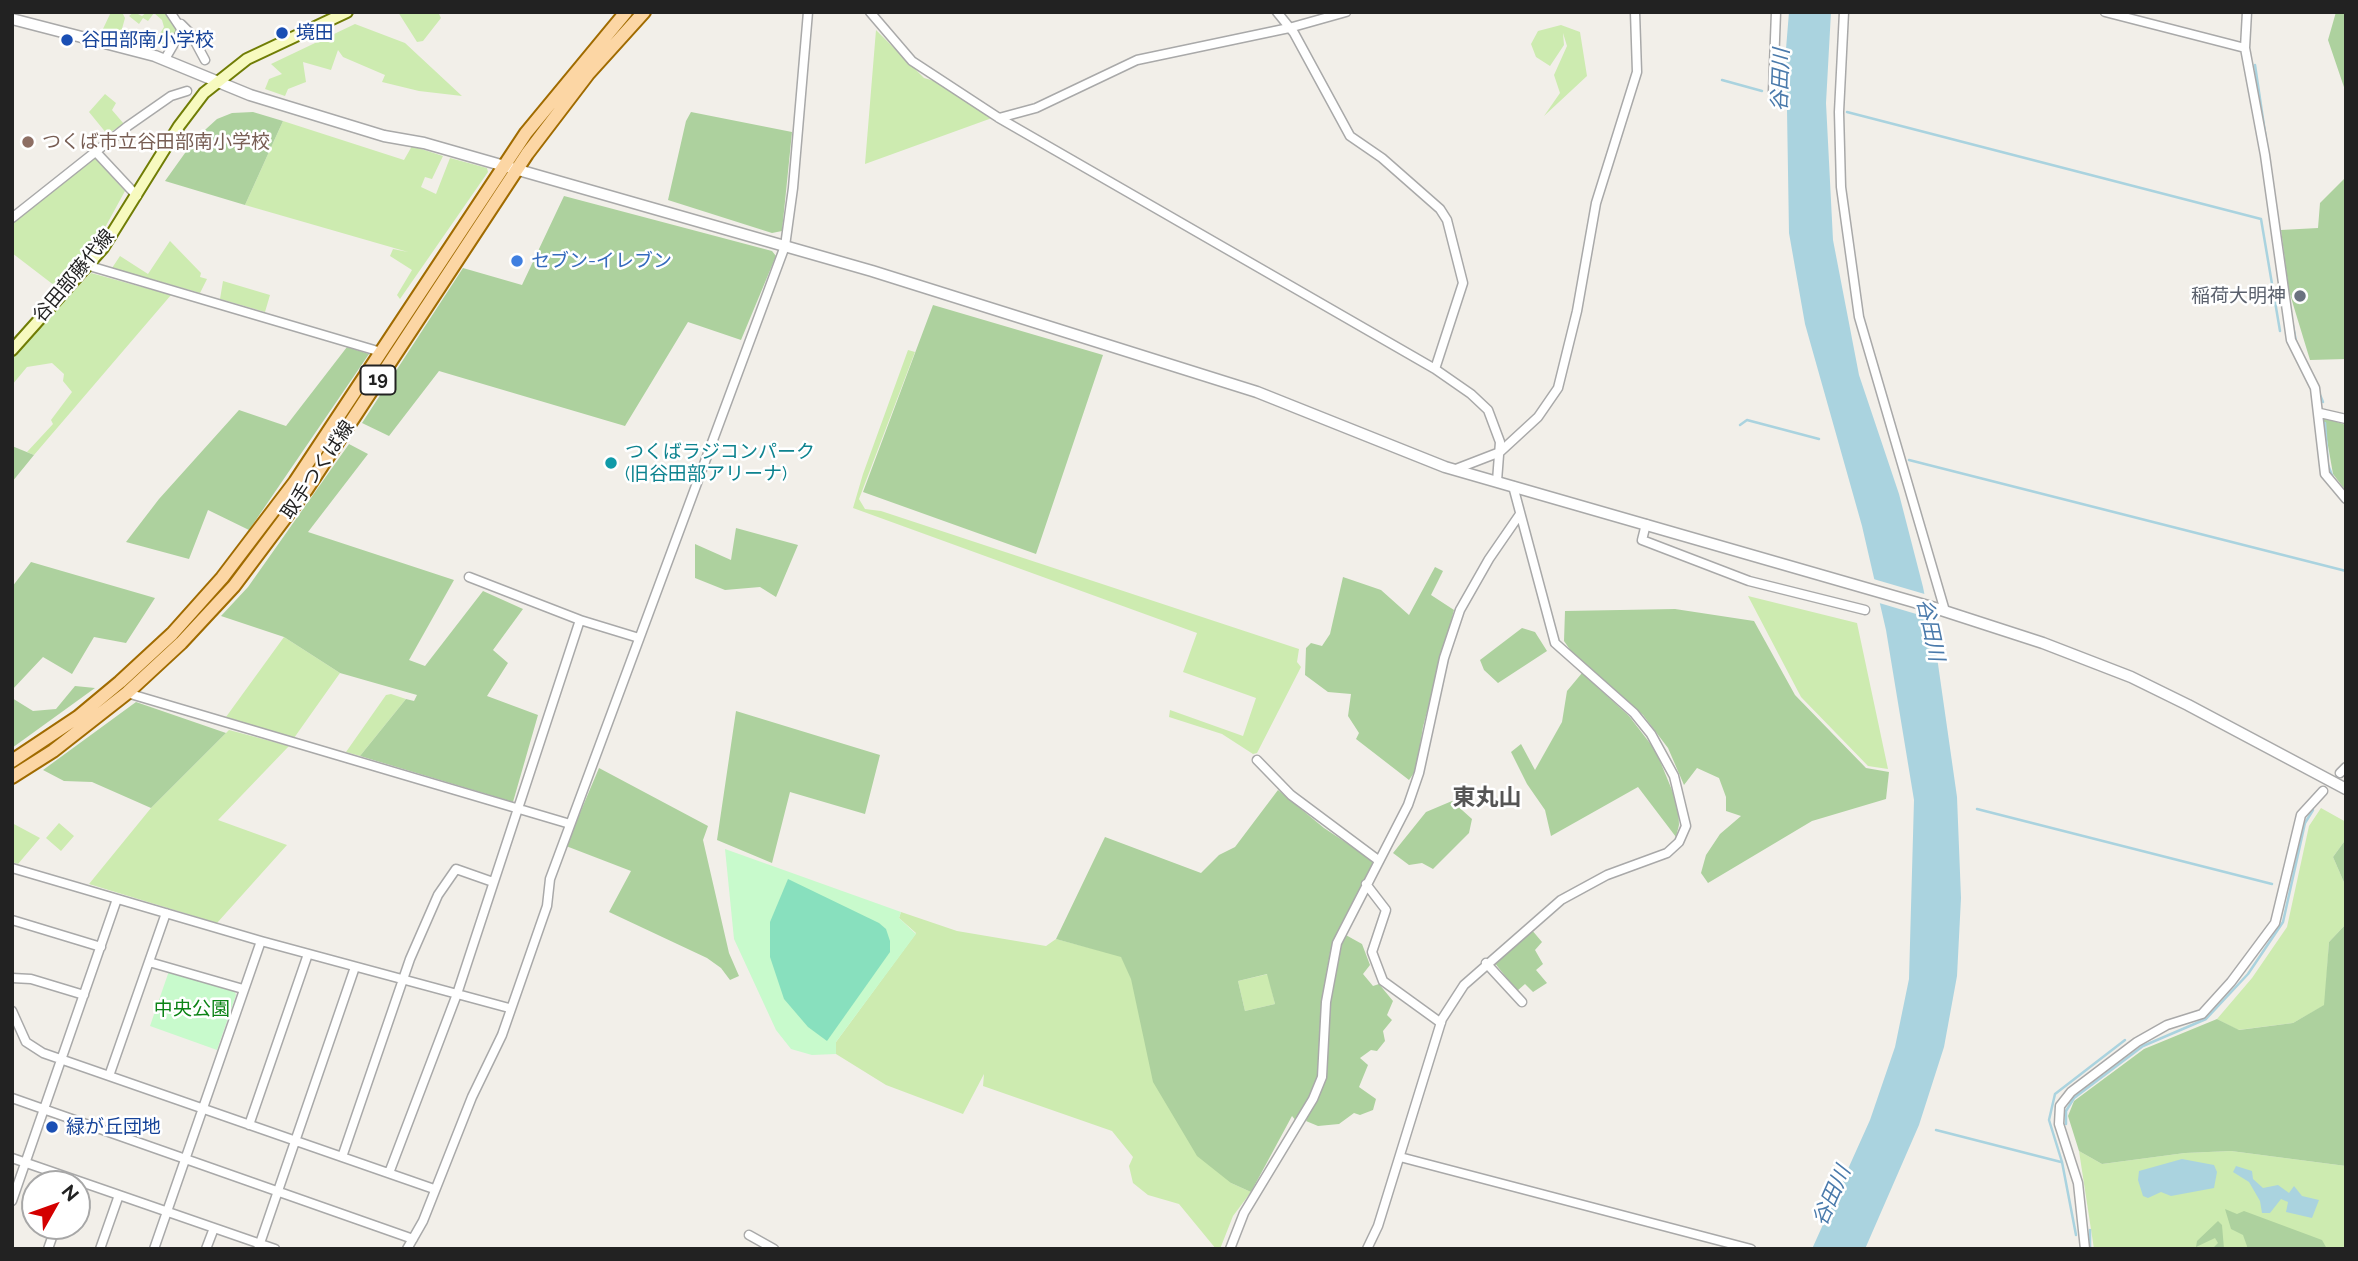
<!DOCTYPE html>
<html>
<head>
<meta charset="utf-8">
<style>
	body { margin:0 }
	#map { position:relative; width:2358px; height:1261px; overflow:hidden; background:#f2efe9; font-family:Raleway,sans-serif }
	canvas { display:block }
	.frame { position:absolute; inset:0; border:14px solid #222; pointer-events:none }
	.north { position:absolute; left:21px; top:1170px; width:70px; height:70px; box-sizing:border-box; background:#fff; border:2px solid #a7a7a7; border-radius:50%; rotate:50deg; font-size:19px; font-weight:700; line-height:28px; text-align:center; color:#222 }
	.north::after { content:''; display:block; margin:auto; width:24px; height:32px; background:#d40000; clip-path:polygon(50% 0,100% 100%,50% 72%,0 100%) }
</style>
</head>
<body>
<div id="map">
<canvas width="2358" height="1261"></canvas>
<div class="frame"></div>
<div class="north">N</div>
</div>
<script>
const c = document.querySelector('canvas').getContext('2d');
c.lineJoin = 'round';
function paint(path, color) {
  c.fillStyle = color;
  c.fill(path, 'evenodd');
}
function shape(rows) {
  const path = new Path2D();
  for (const r of rows) {
    path.moveTo(r[0], r[1]);
    for (let i = 2; i < r.length; i += 2) path.lineTo(r[i], r[i + 1]);
  }
  return path;
}
function strokePath(path, color, width, dash) {
  c.strokeStyle = color;
  c.lineWidth = width;
  c.lineCap = dash ? 'butt' : 'round';
  c.setLineDash(dash || []);
  c.stroke(path);
}
function drawText(font, color, halo, rows, align = 'center') {
  c.font = font + ' Raleway,"Noto Sans JP",sans-serif';
  c.lineWidth = 5;
  c.setLineDash([]);
  c.textBaseline = 'middle';
  c.strokeStyle = halo;
  c.fillStyle = color;
  for (const [text, x, y, turn = 0] of rows) {
    c.save();
    c.translate(x, y);
    c.rotate((+turn || 0) * Math.PI / 180);
    c.textAlign = isNaN(turn) ? turn : align;
    if (halo) c.strokeText(text, 0, 0);
    c.fillText(text, 0, 0);
    c.restore();
  }
}
paint(shape([
	[111,12,122,12,125,18,120,36,102,31],
	[134,12,142,16,147,12,164,12,180,29,171,47,148,42,150,37,156,40,164,27,162,20,154,13,148,21,143,18,139,24,129,16],
	[398,12,438,12,441,18,423,41,417,42],
	[355,24,405,43,462,96,419,91,382,82,385,75,343,57,338,50,331,70,303,62,306,82,288,89,285,96,265,89,269,79,282,74,271,64],
	[1561,25,1580,32,1587,76,1544,116,1560,93,1554,75,1567,46,1563,33,1564,45,1550,66,1536,57,1531,44,1538,31],
	[876,30,924,78,938,82,992,118,865,164],
	[105,94,116,103,112,110,124,124,107,134,89,112],
	[283,121,404,160,412,146,443,156,432,179,425,177,421,187,436,194,450,158,487,168,488,172,400,299,397,295,412,270,390,256,393,249,408,252,245,205],
	[94,157,125,191,96,244,59,289,12,253,12,223],
	[170,241,201,273,200,277,207,279,200,293,112,268,120,256,148,274],
	[91,273,171,295,34,455,27,452,53,424,51,420,72,392,63,381,64,374,52,363,27,367,12,385,12,357],
	[223,281,270,295,265,312,220,299],
	[908,350,915,352,859,499,865,509,881,511,1299,649,1297,662,1301,667,1257,753,1253,754,1222,734,1169,717,1170,710,1243,736,1256,698,1183,672,1197,633,853,508,863,474],
	[1748,596,1857,623,1888,769,1868,766,1801,697],
	[284,637,340,673,294,738,226,717],
	[391,694,406,699,360,756,346,752,386,695],
	[229,730,289,746,218,820,287,845,217,923,89,884,151,808],
	[2321,808,2346,822,2346,839,2333,857,2346,887,2346,924,2329,942,2325,1005,2293,1023,2238,1030,2217,1019,2252,978,2287,927,2309,826],
	[12,823,40,838,18,864,12,862],
	[59,823,74,836,61,851,46,838],
	[901,912,957,931,1046,946,1056,939,1121,956,1231,1183,1251,1192,1233,1216,1220,1249,1216,1249,1179,1204,1148,1195,1133,1183,1129,1166,1133,1157,1112,1131,983,1086,984,1074,963,1114,886,1085,836,1054,836,1042,916,933,899,918],
	[1268,974,1275,1004,1245,1011,1238,981],
	[2079,1151,2102,1164,2185,1153,2231,1151,2346,1166,2346,1249,2094,1249]
]), '#cdebb0');
paint(shape([
	[2336,12,2346,12,2346,93,2328,40],
	[253,112,283,121,245,205,165,181,195,139,217,119,232,113],
	[691,112,792,132,782,231,772,233,668,200,686,121],
	[2346,177,2346,359,2310,360,2289,291,2281,230,2318,228,2320,203],
	[564,196,772,251,776,256,741,340,688,322,625,426,439,371,389,436,362,423,463,268,522,285],
	[933,305,1103,355,1036,554,863,492],
	[347,347,369,354,249,530,208,510,189,559,126,542,159,499,239,410,286,426],
	[2323,417,2346,425,2346,491,2333,474],
	[349,444,368,454,308,532,454,580,409,660,425,666,483,591,523,609,493,650,508,663,487,696,538,715,513,802,360,756,406,699,414,701,417,695,340,673,284,637,221,616,248,587],
	[12,446,34,455,12,482],
	[736,528,798,545,776,597,760,587,725,590,695,578,695,544,731,560],
	[31,562,155,598,126,643,94,637,72,674,43,657,12,690,12,587],
	[1435,567,1443,571,1431,595,1454,610,1423,727,1416,770,1409,780,1356,739,1359,733,1348,716,1351,694,1328,692,1305,675,1306,648,1311,643,1322,646,1330,634,1343,577,1381,590,1409,615],
	[1675,609,1754,621,1795,695,1866,768,1889,772,1886,799,1812,821,1708,883,1701,873,1706,855,1720,834,1741,816,1726,811,1726,797,1719,778,1697,768,1684,785,1668,748,1643,715,1573,654,1564,641,1565,611],
	[1522,628,1535,632,1547,651,1498,683,1484,670,1480,660],
	[1582,673,1629,716,1656,751,1678,805,1679,825,1676,837,1638,787,1551,836,1545,810,1527,784,1511,752,1521,744,1535,770,1562,722,1567,691],
	[75,686,95,688,12,748,12,698,33,711,56,709],
	[136,702,226,733,151,808,92,782,64,781,43,770],
	[736,711,880,755,865,814,790,792,772,863,717,840],
	[599,768,708,826,703,840,729,953,739,976,730,980,721,968,707,958,609,912,631,871,566,846],
	[1278,790,1324,828,1374,861,1330,953,1323,993,1319,1075,1297,1122,1292,1116,1251,1192,1231,1183,1197,1156,1153,1082,1131,979,1121,957,1056,939,1105,837,1201,873,1219,855,1235,847],
	[1267,974,1275,1004,1245,1011,1238,981],
	[1452,801,1472,819,1469,833,1433,869,1422,863,1409,865,1393,853,1426,812],
	[2346,839,2346,887,2333,857],
	[2346,924,2346,1166,2231,1151,2185,1153,2102,1164,2079,1151,2068,1116,2074,1101,2144,1049,2217,1019,2239,1030,2293,1023,2324,1005,2329,942],
	[1531,929,1542,942,1535,950,1543,964,1536,970,1547,983,1533,992,1525,984,1517,991,1494,962],
	[1344,934,1362,944,1370,965,1363,974,1373,986,1379,984,1393,1001,1387,1015,1392,1020,1383,1031,1385,1041,1377,1051,1371,1050,1360,1058,1368,1065,1359,1087,1376,1099,1373,1110,1360,1115,1354,1113,1339,1124,1318,1126,1306,1121,1326,1072,1330,993],
	[2225,1209,2237,1214,2244,1211,2322,1240,2327,1249,2248,1249,2243,1235,2231,1229],
	[2218,1221,2222,1225,2224,1249,2212,1249,2218,1243,2215,1238,2196,1247,2197,1241]
]), '#add19e');
paint(shape([
	[725,849,901,912,899,918,916,934,836,1042,836,1054,812,1055,791,1049,776,1030,734,939],
	[169,971,234,990,236,995,217,1050,150,1026]
]), '#c8facc');
paint(shape([
	[788,879,879,923,886,929,890,941,890,952,827,1041,808,1027,784,999,770,957,770,922]
]), '#88e0be');
paint(shape([
	[1789,12,1831,12,1826,103,1833,240,1859,375,1899,494,1923,587,1937,657,1957,797,1961,898,1957,976,1944,1047,1919,1125,1865,1249,1812,1249,1870,1120,1895,1047,1909,979,1914,800,1886,630,1862,526,1805,324,1789,233,1786,49],
	[2182,1159,2214,1165,2217,1172,2214,1188,2171,1196,2161,1192,2148,1198,2143,1196,2138,1180,2139,1171],
	[2236,1166,2252,1171,2253,1179,2263,1188,2278,1185,2289,1193,2294,1186,2302,1196,2319,1200,2312,1218,2286,1212,2288,1202,2281,1199,2270,1213,2262,1213,2260,1201,2249,1182,2233,1172]
]), '#aad3df');
paint(shape([
	[1870,578,1928,595,1933,619,1876,602]
]), '#f2efe9');
strokePath(shape([
	[2255,65,2271,173],
	[1722,80,1762,91],
	[1847,112,2261,219,2280,331],
	[2292,321,2297,346],
	[2307,364,2323,402],
	[2325,423,2328,465,2333,478],
	[1740,425,1747,420,1819,439],
	[1909,460,2346,571],
	[1977,809,2272,884],
	[2066,1124,2066,1111,2074,1098,2143,1046,2206,1019,2248,974,2283,922,2305,823,2313,810],
	[1936,1130,2061,1162],
	[2090,1230,2090,1249],
	[2076,1235,2062,1162,2049,1120,2055,1094,2125,1040]
]), '#aad3df', 2.5);
const minor = shape([
	[870,12,912,61,999,118,1435,369,1471,394,1488,410,1500,442,1497,481],
	[1277,12,1294,33,1350,136,1382,158,1440,209,1447,220,1463,283,1435,369],
	[1844,12,1839,112,1841,187,1859,317,1945,611],
	[2105,12,2245,48],
	[2247,12,2245,48,2265,155,2291,340,2315,388,2325,474,2346,499],
	[181,24,191,34,205,60],
	[165,59,182,30,170,12],
	[1773,92,1776,12],
	[999,118,1036,108,1137,60,1289,28,1346,12],
	[95,151,137,196],
	[12,218,128,126,171,96,187,91],
	[86,265,381,352],
	[2320,413,2346,419],
	[1456,469,1500,452,1538,417,1558,388,1577,311,1596,203,1637,72,1635,12],
	[1646,524,1642,540,1749,581,1865,610],
	[469,577,580,620],
	[127,693,570,824],
	[1257,760,1291,795,1378,860],
	[2340,773,2346,767],
	[12,868,261,941,509,1008],
	[1366,884,1386,910,1372,952,1383,981,1441,1023],
	[12,920,101,947],
	[149,962,243,989],
	[1486,963,1522,1002],
	[12,978,31,979,84,995],
	[12,1011,26,1042,43,1053,434,1189],
	[109,1076,166,913],
	[12,1098,413,1239],
	[249,1125,308,954],
	[342,1157,410,959,438,895,456,869,493,882],
	[1400,1157,1751,1249],
	[12,1158,275,1249],
	[389,1173,457,994,580,620,639,638],
	[12,1201,117,899],
	[749,1235,774,1249],
	[48,1249,56,1226],
	[100,1249,119,1195],
	[154,1249,261,941],
	[206,1249,214,1228],
	[258,1249,355,967],
	[407,1249,423,1221,472,1097,502,1035,547,906,550,879,785,246,793,188,808,12],
	[1230,1249,1244,1213,1313,1099,1322,1077,1326,1002,1337,943,1408,805,1419,773,1444,658,1460,610,1489,559,1520,514],
	[1367,1249,1378,1226,1442,1019,1464,985,1561,900,1607,875,1667,853,1679,842,1686,826,1674,776,1651,734,1634,713,1555,643,1513,486],
	[2085,1249,2078,1183,2059,1124,2060,1106,2071,1092,2137,1042,2167,1025,2202,1014,2231,982,2275,923,2301,815,2323,791]
]);
const tertiary = shape([
	[12,19,155,56,250,95,384,136,424,143,872,271,1257,392,1445,467,1935,608,2043,643,2131,677,2188,705,2346,789]
]);
const secondary = shape([
	[12,350,103,248,179,126,204,93,247,59,347,12]
]);
const primary = shape([
	[12,761,78,717,120,682,172,634,222,578,295,482,526,133,626,12],
	[12,777,53,751,127,693,181,643,234,586,306,490,527,154,588,74,644,12]
]);
strokePath(minor, '#a9a9a9', 11);
strokePath(tertiary, '#a9a9a9', 13);
strokePath(secondary, '#707d05', 14);
strokePath(primary, '#a06b00', 16);
strokePath(minor, '#fff', 8);
strokePath(tertiary, '#fff', 10);
strokePath(secondary, '#f7fabf', 10);
strokePath(primary, '#fcd6a4', 12);
for (const [x, y, r, color] of [
	[282,33,7,"#1a4fb4"],
	[67,40,7,"#1a4fb4"],
	[28,142,7,"#8d6e63"],
	[517,261,7,"#3f7fe0"],
	[2300,296,7,"#6b7280"],
	[611,463,7,"#0f9aa8"],
	[52,1127,7,"#1a4fb4"]
]) {
  const dot = new Path2D();
  dot.arc(x, y, r, 0, 2 * Math.PI);
  c.fillStyle = color;
  c.fill(dot);
  strokePath(dot, '#fff', 2.5);
}
for (const [x, y, w] of [
	[378,380,35]
]) {
  const box = new Path2D();
  box.roundRect(x - w / 2, y - 14.5, w, 29, 5);
  c.fillStyle = '#fff';
  c.fill(box);
  strokePath(box, '#222', 2);
}
drawText('bold 18px', '#222', null, [
	["19",378,380]
]);
drawText('19px', '#164399', '#fff', [
	["境田",296,33],
	["谷田部南小学校",81,40],
	["緑が丘団地",66,1127]
], 'left');
drawText('19px', '#785e54', '#fff', [
	["つくば市立谷田部南小学校",42,142]
], 'left');
drawText('19px', '#366cbe', '#fff', [
	["セブン-イレブン",531,261]
], 'left');
drawText('19px', '#222', '#fff', [
	["谷田部藤代線",74,276,-50],
	["取手つくば線",318,470,-56]
]);
drawText('19px', '#5b616d', '#fff', [
	["稲荷大明神",2286,296]
], 'right');
drawText('19px', '#0d838f', '#fff', [
	["つくばラジコンパーク",625,452],
	["(旧谷田部アリーナ)",625,474]
], 'left');
drawText('19px', '#0c8416', '#fff', [
	["中央公園",192,1009]
]);
drawText('italic 21px', '#4a7aab', '#fff', [
	["谷田川",1781,80,-88],
	["谷田川",1930,630,78],
	["谷田川",1832,1196,-66]
]);
drawText('bold 23px', '#555', '#fff', [
	["東丸山",1487,798]
]);
</script>
</body>
</html>
